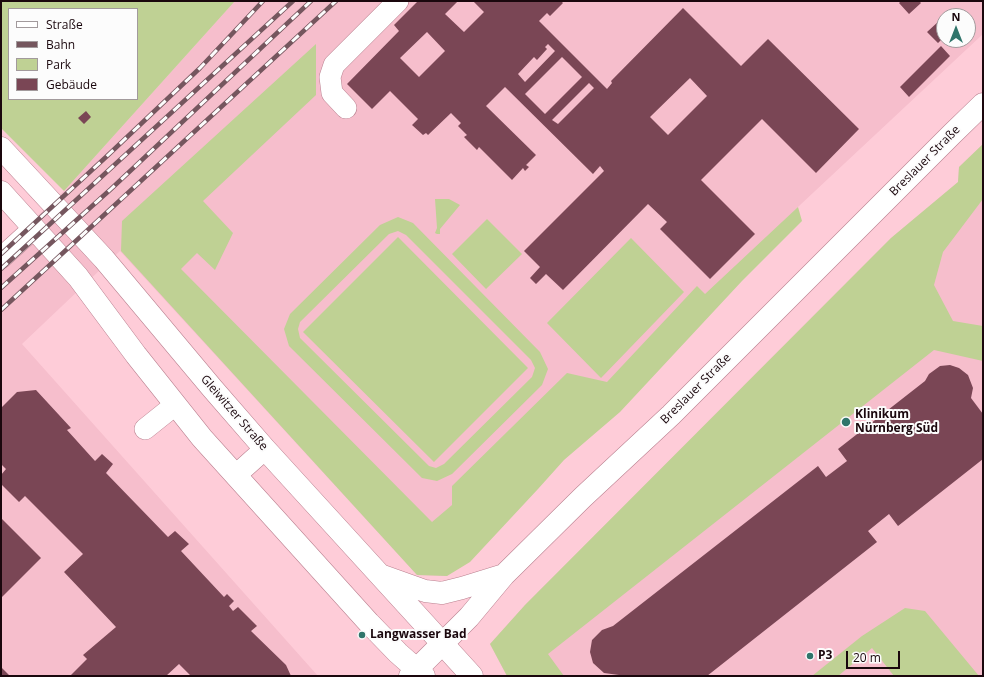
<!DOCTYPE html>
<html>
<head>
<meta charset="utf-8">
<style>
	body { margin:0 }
	#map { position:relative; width:984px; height:677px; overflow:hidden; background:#feccd8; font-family:"Open Sans",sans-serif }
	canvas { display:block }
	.frame { position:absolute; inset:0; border:2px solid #1a070d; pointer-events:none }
	.legend { position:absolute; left:8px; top:8px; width:130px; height:92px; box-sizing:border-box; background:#fcfcfc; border:1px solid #a29a9c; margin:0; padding:5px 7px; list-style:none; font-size:12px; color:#1a070d }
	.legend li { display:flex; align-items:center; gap:8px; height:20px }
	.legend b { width:20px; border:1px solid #a29a9c }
	.north { position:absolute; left:936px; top:8px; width:40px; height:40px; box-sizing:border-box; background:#fcfcfc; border:1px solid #a29a9c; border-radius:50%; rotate:0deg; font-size:11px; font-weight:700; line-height:16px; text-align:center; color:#1a070d }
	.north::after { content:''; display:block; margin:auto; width:14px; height:18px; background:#30756b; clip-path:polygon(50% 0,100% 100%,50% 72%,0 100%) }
	.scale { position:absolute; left:846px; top:651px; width:54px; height:18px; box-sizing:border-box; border:2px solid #1a070d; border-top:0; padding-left:5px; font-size:12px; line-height:14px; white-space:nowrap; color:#1a070d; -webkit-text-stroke:3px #fcfcfc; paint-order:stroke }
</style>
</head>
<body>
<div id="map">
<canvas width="984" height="677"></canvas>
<div class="frame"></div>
<ul class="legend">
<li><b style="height:5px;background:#fff"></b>Straße</li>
<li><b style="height:5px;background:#75565e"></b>Bahn</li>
<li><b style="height:11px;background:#bfd194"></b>Park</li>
<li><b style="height:11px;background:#7a4655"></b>Gebäude</li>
</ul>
<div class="north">N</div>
<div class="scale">20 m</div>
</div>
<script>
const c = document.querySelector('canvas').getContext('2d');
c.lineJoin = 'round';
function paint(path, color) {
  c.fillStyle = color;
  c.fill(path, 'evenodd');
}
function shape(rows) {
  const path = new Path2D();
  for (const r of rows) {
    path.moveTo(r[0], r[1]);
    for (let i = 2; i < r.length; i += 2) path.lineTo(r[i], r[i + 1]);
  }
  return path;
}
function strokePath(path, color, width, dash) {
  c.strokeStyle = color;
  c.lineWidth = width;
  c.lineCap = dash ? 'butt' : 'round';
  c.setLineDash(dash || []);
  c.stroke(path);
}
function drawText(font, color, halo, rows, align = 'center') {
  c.font = font + ' "Open Sans",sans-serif';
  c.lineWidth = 4;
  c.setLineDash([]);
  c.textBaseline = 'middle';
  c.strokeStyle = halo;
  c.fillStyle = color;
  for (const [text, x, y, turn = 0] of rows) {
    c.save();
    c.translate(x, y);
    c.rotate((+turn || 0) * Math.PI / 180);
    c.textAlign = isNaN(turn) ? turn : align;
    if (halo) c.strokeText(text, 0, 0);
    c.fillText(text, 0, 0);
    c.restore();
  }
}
paint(shape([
	[235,1,983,1,983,34,799,206,447,576,417,575,120,251,22,344,318,676,1,676,1,250,64,191],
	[944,16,968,16,968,40,944,40],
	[983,144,983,676,507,676,490,644,525,605,891,238,958,182,959,167]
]), '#f6becc');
paint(shape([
	[1,1,235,1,64,191,1,128],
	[9,9,137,9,137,99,9,99],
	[316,44,316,95,203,201,233,233,215,270,197,253,181,269,432,522,452,505,452,486,567,373,607,382,697,286,705,294,798,207,802,221,742,281,620,412,564,460,538,489,470,562,447,576,417,575,121,251,122,221],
	[983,144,983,199,943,252,934,285,953,321,983,326,983,361,934,350,548,654,564,676,507,676,490,644,525,605,891,238,958,182,959,167],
	[435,199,449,199,460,205,440,229,440,234,437,234,435,233,437,228],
	[398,217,413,223,540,352,548,369,542,385,452,474,437,481,422,478,289,346,284,329,290,314,380,225],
	[398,231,406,235,531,360,535,368,532,377,444,464,436,468,429,466,300,338,298,329,300,322,389,234],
	[487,219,522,254,486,289,452,254],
	[398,237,528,368,434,462,303,332],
	[631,238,684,292,601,378,547,323],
	[905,608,925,611,979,676,894,676,872,648,838,676,812,676,862,636]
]), '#bfd194');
paint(shape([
	[418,1,458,1,445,14,464,32,484,12,473,1,561,1,563,3,550,16,547,13,539,21,607,89,612,83,611,81,683,8,741,66,768,39,859,129,816,173,762,119,701,180,755,234,710,279,660,229,667,222,648,204,563,290,546,274,536,284,530,278,540,267,524,251,604,171,600,166,593,174,505,87,486,106,536,155,526,165,529,167,525,171,523,168,512,180,479,147,477,150,464,137,467,135,458,126,461,123,451,113,428,135,426,133,423,135,412,125,418,119,390,91,372,109,347,84,399,31,394,25],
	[427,32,445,51,419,77,400,58],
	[548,44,555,51,525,82,518,74,534,57,537,60,547,49,545,47],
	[562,57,582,77,545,114,525,94],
	[690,78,707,96,668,135,650,117],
	[589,83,594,88,558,124,552,120],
	[901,1,919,1,921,3,909,14,899,3],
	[939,21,944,26,944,37,938,43,927,32],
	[941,46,950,56,909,97,900,87],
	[86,111,91,117,84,124,78,118],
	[950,365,959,368,968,375,973,388,971,398,983,414,983,459,898,526,889,514,868,531,877,542,707,676,620,676,619,675,604,673,593,663,590,652,592,640,602,630,613,626,818,466,826,477,847,461,838,449,925,381,929,374,940,366],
	[36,390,71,428,67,430,95,461,102,454,113,464,106,473,168,537,175,531,189,544,181,551,224,597,227,594,234,601,229,606,233,611,238,607,257,626,251,631,286,665,291,676,191,676,179,664,166,676,70,676,87,659,83,655,116,627,64,572,83,554,25,496,19,502,1,484,1,475,6,469,1,464,1,408,17,392],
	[1,518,41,558,1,598],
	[1,667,10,676,1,676]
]), '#7a4655');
const minor = shape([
	[346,108,332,93,330,77,334,65,398,1],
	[1,258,34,228],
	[145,429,175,405],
	[236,475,265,449]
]);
const major = shape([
	[1,148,104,259,212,388,265,449,472,676],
	[1,192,78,277,136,355,202,438,369,623,398,653,424,676],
	[383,576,425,591,442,593,462,588,504,575],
	[410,676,469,617,504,575,583,497,671,415,952,134,983,104]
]);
strokePath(minor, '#ba8190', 22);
strokePath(major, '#ba8190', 23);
strokePath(minor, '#fff', 21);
strokePath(major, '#fff', 22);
const rail = shape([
	[1,254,106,157,200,68,263,1],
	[1,269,293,1],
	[1,288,111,189,311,1],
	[1,310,336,1]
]);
strokePath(rail, '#75565e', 4.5);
strokePath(rail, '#fcfcfc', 3, [9]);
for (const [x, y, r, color] of [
	[846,422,5,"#30756b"],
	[362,635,4,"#30756b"],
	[810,656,4,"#30756b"]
]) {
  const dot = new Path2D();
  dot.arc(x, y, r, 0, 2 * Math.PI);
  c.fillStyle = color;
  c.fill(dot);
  strokePath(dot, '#fcfcfc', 1.5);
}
drawText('12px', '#1a070d', '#fcfcfc', [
	["Breslauer Straße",925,161,-45],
	["Breslauer Straße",696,389,-45],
	["Gleiwitzer Straße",234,413,49]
]);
drawText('bold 12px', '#1a070d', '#fcfcfc', [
	["Klinikum",855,415],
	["Nürnberg Süd",855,429],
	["Langwasser Bad",370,635],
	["P3",818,656]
], 'left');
</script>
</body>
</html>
